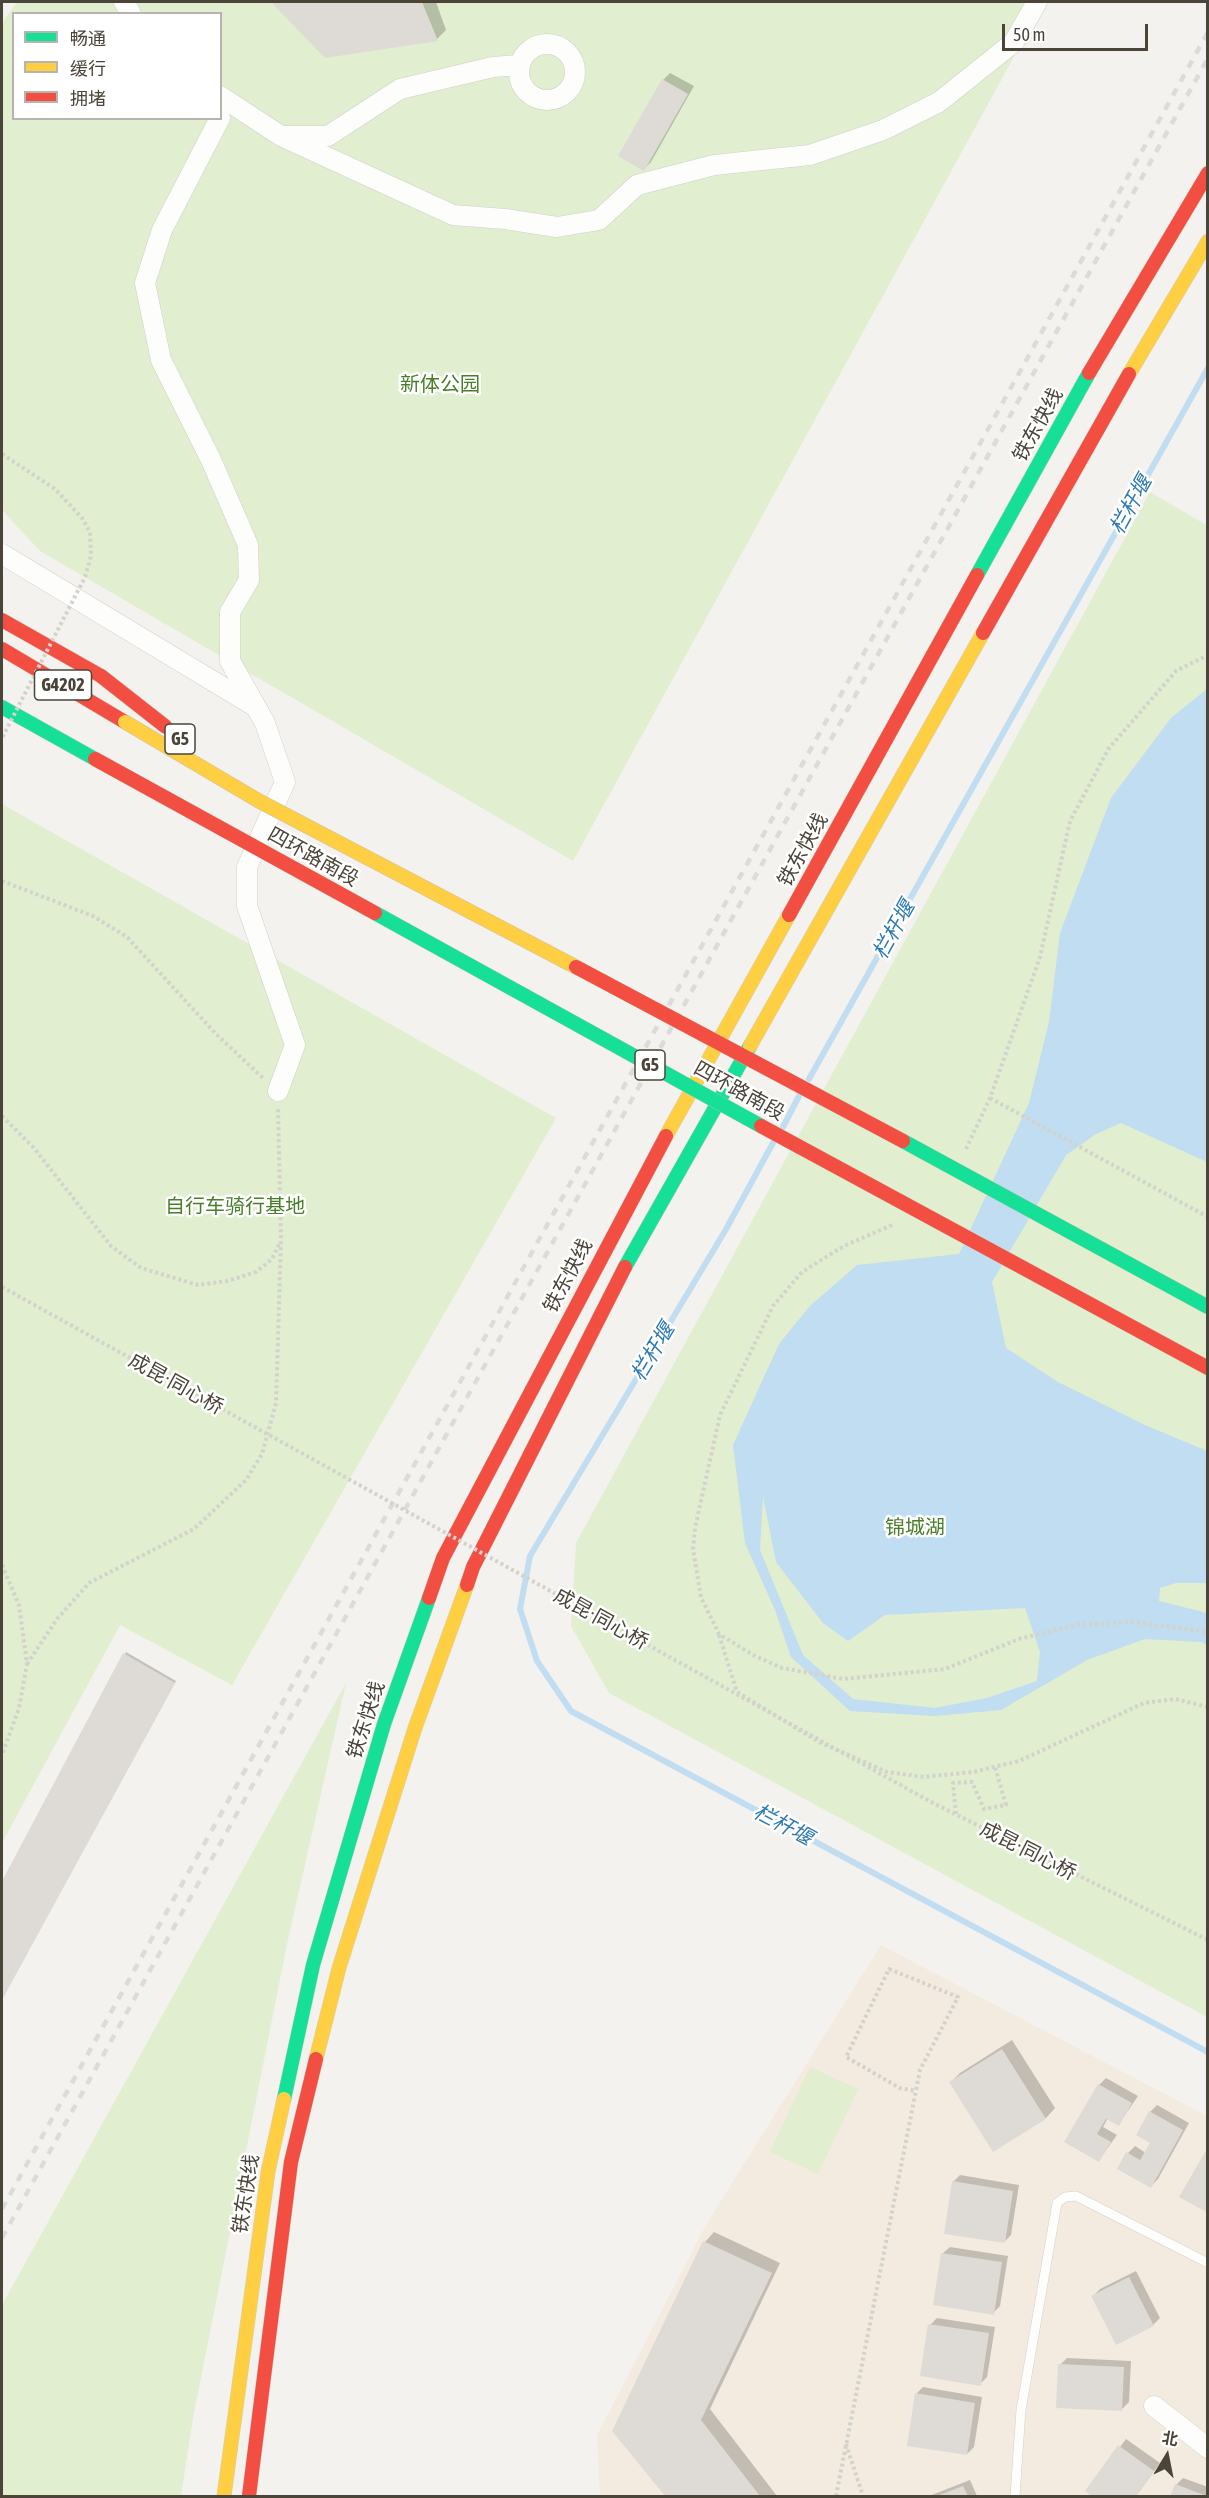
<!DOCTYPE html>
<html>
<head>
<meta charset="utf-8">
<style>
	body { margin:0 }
	#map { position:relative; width:1209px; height:2498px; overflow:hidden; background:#f4f2ee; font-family:"Asap Condensed","Noto Sans SC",sans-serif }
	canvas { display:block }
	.frame { position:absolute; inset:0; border:3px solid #4b4439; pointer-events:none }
	.legend { position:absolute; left:12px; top:12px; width:210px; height:108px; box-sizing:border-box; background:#fff; border:2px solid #b7b4b0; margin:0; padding:8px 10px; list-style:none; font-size:18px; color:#4b4439 }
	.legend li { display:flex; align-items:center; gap:12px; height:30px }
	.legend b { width:30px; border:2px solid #b7b4b0 }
	.north { position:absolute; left:1137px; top:2426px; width:60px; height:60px; -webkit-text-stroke:4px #fff; paint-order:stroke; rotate:10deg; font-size:16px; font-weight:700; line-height:24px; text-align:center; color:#4b4439 }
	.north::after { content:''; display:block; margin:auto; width:21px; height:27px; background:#4b4439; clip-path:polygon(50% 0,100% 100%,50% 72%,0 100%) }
	.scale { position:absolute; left:1002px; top:24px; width:146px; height:27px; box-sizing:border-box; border:3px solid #4b4439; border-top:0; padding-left:8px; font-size:18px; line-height:21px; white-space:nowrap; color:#4b4439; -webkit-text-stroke:4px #fff; paint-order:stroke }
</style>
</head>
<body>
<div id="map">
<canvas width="1209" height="2498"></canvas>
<div class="frame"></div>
<ul class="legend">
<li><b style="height:8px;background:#16e098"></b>畅通</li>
<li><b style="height:8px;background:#ffcf43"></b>缓行</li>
<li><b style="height:8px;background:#f24e42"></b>拥堵</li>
</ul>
<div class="north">北</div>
<div class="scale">50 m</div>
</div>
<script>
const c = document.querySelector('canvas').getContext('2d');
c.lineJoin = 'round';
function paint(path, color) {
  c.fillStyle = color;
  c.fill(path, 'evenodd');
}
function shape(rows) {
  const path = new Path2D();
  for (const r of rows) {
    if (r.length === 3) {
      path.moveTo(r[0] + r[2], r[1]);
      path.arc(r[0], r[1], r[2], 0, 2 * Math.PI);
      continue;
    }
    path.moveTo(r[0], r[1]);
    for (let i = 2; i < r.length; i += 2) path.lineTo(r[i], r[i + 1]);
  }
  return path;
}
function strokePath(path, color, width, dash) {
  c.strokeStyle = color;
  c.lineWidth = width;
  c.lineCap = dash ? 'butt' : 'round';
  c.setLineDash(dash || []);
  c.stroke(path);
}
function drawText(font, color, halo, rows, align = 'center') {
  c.font = font + ' "Asap Condensed","Noto Sans SC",sans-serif';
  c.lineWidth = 5;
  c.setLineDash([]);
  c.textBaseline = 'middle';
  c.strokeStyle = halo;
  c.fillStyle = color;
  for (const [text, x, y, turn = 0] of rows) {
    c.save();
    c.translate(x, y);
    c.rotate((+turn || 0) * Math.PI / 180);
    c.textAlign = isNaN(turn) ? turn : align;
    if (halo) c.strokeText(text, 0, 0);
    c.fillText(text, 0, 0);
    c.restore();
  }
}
paint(shape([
	[881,1945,1207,2116,1207,2496,600,2496,597,2435,707,2223]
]), '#f3ebdf');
paint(shape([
	[17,2,1044,2,573,861,40,551,2,510,2,23],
	[14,14,220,14,220,118,14,118],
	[1150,492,1208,526,1207,2017,609,1693,571,1626,576,1543],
	[2,804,556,1118,232,1685,120,1625,2,1843],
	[346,1683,287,1944,193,2418,181,2496,2,2496,2,2305],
	[810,2067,858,2089,818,2174,770,2152]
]), '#e1eecf');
paint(shape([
	[1207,689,1207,1162,1121,1123,1096,1134,1066,1155,992,1282,1006,1348,1058,1382,1145,1425,1207,1451,1207,1583,1176,1583,1160,1588,1159,1601,1207,1613,1207,1645,1201,1642,1145,1639,1087,1660,1001,1710,935,1716,850,1711,791,1657,775,1610,745,1543,733,1445,779,1344,810,1306,857,1265,959,1254,1029,1103,1049,1022,1060,933,1111,798,1171,718],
	[763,1497,776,1562,823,1623,848,1641,885,1615,1025,1608,1040,1652,1037,1681,987,1698,935,1708,853,1699,803,1655,760,1550]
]), '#c0ddf1');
paint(shape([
	[273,2,436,2,446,30,437,39,325,56],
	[670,73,694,86,651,162,644,169,663,80],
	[126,1652,176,1681,2,1999,2,1884],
	[1012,2040,1055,2108,1046,2118,994,2150,951,2082,960,2073],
	[1106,2078,1138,2096,1119,2124,1108,2118,1103,2127,1117,2135,1099,2160,1066,2142,1099,2085],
	[1157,2105,1189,2123,1158,2179,1151,2186,1128,2153,1135,2146,1146,2153,1152,2142,1150,2112],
	[960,2175,1019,2185,1011,2235,1004,2242,953,2182],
	[714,2232,780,2263,710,2409,777,2496,667,2496,614,2431,705,2242],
	[950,2247,1008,2256,1000,2306,993,2313,942,2254],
	[1136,2271,1160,2318,1153,2325,1093,2296,1100,2289],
	[937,2318,995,2327,987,2377,980,2384,930,2325],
	[1067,2358,1131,2361,1129,2402,1122,2409,1060,2365],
	[923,2387,982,2397,974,2447,967,2454,916,2394],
	[1126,2439,1160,2463,1136,2496,1095,2496,1087,2490],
	[1183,2478,1208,2487,1208,2496,1172,2496,1176,2485],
	[970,2480,977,2496,929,2496]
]), '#0003');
strokePath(shape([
	[809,1079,1208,368],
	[783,1127,799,1096],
	[773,1143,725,1231,530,1556,520,1609,537,1661,571,1711,1208,2052]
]), '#c0ddf1', 6);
paint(shape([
	[271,2,422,2,438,41,325,58],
	[662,79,688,94,644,171,618,156],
	[123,1653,175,1683,2,2000,2,1881],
	[1002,2049,1046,2119,993,2152,949,2082],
	[1098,2084,1132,2103,1119,2126,1106,2119,1097,2134,1111,2142,1099,2162,1064,2142],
	[1149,2111,1183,2130,1151,2188,1117,2169,1126,2152,1140,2160,1150,2143,1136,2135],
	[1208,2147,1208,2213,1179,2197],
	[952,2181,1013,2191,1005,2243,944,2234],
	[703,2241,772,2273,701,2420,760,2496,665,2496,612,2431],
	[941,2253,1002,2262,994,2315,933,2305],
	[1129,2277,1154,2326,1116,2345,1091,2296],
	[928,2324,989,2333,981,2386,920,2376],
	[1058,2364,1124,2367,1122,2411,1056,2408],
	[915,2393,975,2403,967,2455,907,2446],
	[1118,2445,1154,2471,1136,2496,1092,2496,1085,2491],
	[1175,2484,1207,2496,1170,2496],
	[963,2486,968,2496,937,2496]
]), '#dedbd6');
const lane = shape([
	[1015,2496,1021,2410,1057,2203,1065,2197,1076,2196,1208,2263]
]);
const street = shape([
	[124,2,131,14],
	[547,72,28],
	[220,96,281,136,328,136,400,89,493,67,520,65],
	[220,118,162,230,145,283,161,360,211,460,248,545,249,580,230,612,230,661,265,723,285,782,247,867,247,906,295,1045,278,1091],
	[281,136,453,215,505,219,557,227,599,220,637,185,714,165,810,155,883,130,939,102,1014,42,1037,2],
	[2,554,256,707],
	[1154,2406,1208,2448]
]);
const fast = shape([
	[977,575,1089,373],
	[2,707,95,759],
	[625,1267,750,1046],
	[284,2099,313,1965,384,1724,429,1598]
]);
const slow = shape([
	[1129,374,1208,241],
	[750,1046,983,633],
	[666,1136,789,915],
	[316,2059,339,1968,415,1728,467,1585],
	[224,2496,268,2172,284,2099]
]);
const jam = shape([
	[1089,373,1208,173],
	[2,620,101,676],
	[983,633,1129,374],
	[2,649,125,722],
	[789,915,977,575],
	[467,1585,473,1567,625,1267],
	[429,1598,443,1558,666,1136],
	[249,2496,291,2162,316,2059]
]);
strokePath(lane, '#d2d0cb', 10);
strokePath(street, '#d2d0cb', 21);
strokePath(fast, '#d3cfc5', 15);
strokePath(slow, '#d3cfc5', 15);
strokePath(jam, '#d3cfc5', 15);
strokePath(shape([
	[2,881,93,916,127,937,216,1034,264,1079],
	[990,1098,1208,1217],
	[2,1116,34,1148,111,1246,141,1268,198,1285,227,1281,256,1272,272,1259,280,1242],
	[966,1149,990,1098,1040,957,1070,821,1109,748,1176,671,1208,655],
	[892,1225,844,1246,802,1272,773,1306,720,1415,695,1528,693,1549,701,1597,719,1634,753,1655,782,1668,843,1679,945,1669,1019,1639,1077,1625,1134,1622,1208,1632],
	[2,1565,19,1605,27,1664,19,1708,2,1755],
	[719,1635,737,1692,819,1742,887,1772,924,1777,973,1772,1019,1761,1144,1703,1175,1699,1208,1707],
	[27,1664,57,1619,89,1583,194,1529,246,1480,262,1454,276,1403,281,1239,278,1107],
	[956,1814,953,1783,972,1782,984,1809,1006,1805,995,1767],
	[846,2444,863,2496],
	[836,2496,920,2070,958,1997,889,1969,846,2057,900,2088,916,2091]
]), '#d3d2cc', 4, [3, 3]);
strokePath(lane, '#fdfdfc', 9);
strokePath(street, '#fdfdfc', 20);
strokePath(fast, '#16e098', 14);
strokePath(slow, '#ffcf43', 14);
strokePath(jam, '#f24e42', 14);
strokePath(shape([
	[2,2209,1208,32],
	[2,2238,1208,58]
]), '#dbdbda', 4.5, [8, 8]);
const fastBridge = shape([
	[375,913,761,1126],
	[903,1141,1208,1307]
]);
const slowBridge = shape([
	[125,722,259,801,576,967]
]);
const jamBridge = shape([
	[101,676,166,727],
	[95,759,375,913],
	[576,967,903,1141],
	[761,1126,1208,1368]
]);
strokePath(fastBridge, '#ccbfa9', 15, []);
strokePath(slowBridge, '#ccbfa9', 15, []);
strokePath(jamBridge, '#ccbfa9', 15, []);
strokePath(shape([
	[2,454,55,489,82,518,90,532,91,556,85,577,2,738],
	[2,1287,933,1803,1208,1940]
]), '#d3d2cc', 4, [3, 3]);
strokePath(fastBridge, '#16e098', 14);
strokePath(slowBridge, '#ffcf43', 14);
strokePath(jamBridge, '#f24e42', 14);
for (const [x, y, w] of [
	[63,685,57],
	[180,739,30],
	[650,1065,30]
]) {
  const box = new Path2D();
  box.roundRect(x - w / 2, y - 15, w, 30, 4.5);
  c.fillStyle = '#fff';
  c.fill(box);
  strokePath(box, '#4b4439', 1.5);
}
drawText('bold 18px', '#4b4439', null, [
	["G4202",63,685],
	["G5",180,739],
	["G5",650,1065]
]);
drawText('20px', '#4a7f2a', '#fff', [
	["新体公园",440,385],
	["自行车骑行基地",235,1207],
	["锦城湖",915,1528]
]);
drawText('20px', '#4b4439', '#fff', [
	["铁东快线",1038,425,-61],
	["铁东快线",803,850,-61],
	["四环路南段",313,857,29],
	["四环路南段",739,1091,29],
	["铁东快线",568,1276,-62],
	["成昆·同心桥",176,1384,29],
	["成昆·同心桥",601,1619,29],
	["铁东快线",366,1720,-72],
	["成昆·同心桥",1028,1851,27],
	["铁东快线",246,2194,-81]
]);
drawText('italic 21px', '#2e7ab2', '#fff', [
	["栏杆堰",1131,505,-61],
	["栏杆堰",894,930,-61],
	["栏杆堰",653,1352,-59],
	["栏杆堰",783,1825,28]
]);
</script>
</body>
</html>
